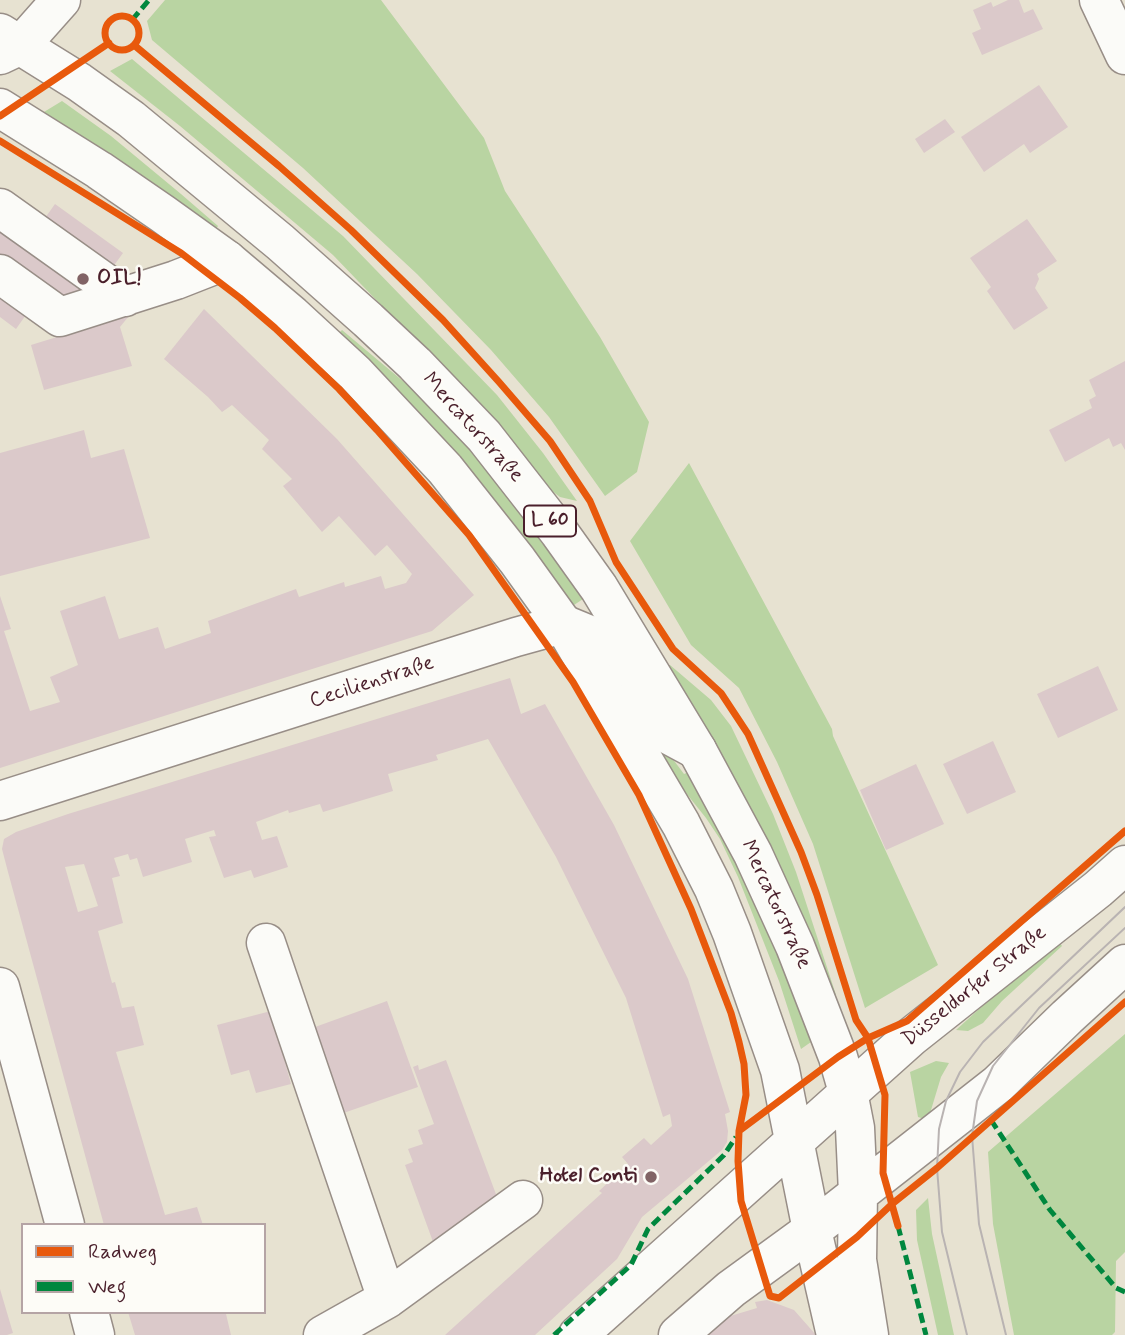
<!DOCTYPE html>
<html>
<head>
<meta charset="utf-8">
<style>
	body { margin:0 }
	#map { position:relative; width:1125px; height:1335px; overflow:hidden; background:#e7e2d1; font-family:Mynerve,sans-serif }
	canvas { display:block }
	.legend { position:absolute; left:21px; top:1223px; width:245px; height:91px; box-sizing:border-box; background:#fdfcf7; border:2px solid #b5a4a5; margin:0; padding:9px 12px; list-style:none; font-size:21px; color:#4a1f2b }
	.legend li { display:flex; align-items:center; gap:14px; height:35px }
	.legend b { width:35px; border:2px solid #b5a4a5 }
</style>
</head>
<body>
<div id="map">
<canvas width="1125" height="1335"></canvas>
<ul class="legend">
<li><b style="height:9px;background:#e8590c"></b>Radweg</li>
<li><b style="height:9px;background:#00873e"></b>Weg</li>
</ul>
</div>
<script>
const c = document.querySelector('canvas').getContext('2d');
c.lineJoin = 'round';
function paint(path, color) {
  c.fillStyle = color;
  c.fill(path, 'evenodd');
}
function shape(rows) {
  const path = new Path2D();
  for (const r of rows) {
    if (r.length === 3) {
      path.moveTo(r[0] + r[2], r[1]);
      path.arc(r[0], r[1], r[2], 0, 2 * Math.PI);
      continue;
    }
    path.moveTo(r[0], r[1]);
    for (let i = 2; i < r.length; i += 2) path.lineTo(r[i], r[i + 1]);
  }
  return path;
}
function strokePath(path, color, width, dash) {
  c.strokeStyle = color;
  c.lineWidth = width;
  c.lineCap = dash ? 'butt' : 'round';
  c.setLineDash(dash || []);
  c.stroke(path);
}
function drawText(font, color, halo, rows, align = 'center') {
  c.font = font + ' Mynerve,sans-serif';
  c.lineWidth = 5;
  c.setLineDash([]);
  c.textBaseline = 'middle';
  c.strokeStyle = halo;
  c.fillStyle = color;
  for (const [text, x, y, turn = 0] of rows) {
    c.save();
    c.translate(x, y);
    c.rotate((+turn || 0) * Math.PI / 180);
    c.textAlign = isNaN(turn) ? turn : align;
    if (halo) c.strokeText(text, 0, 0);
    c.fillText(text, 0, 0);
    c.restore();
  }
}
paint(shape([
	[165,0,381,0,484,138,505,191,600,337,649,422,637,472,605,496,549,417,491,350,417,274,303,168,152,40,147,21],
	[132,59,343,236,497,395,543,453,577,501,560,497,544,485,455,382,333,255,180,126,110,71],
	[62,101,111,136,181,194,218,226,215,231,39,115],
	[342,330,416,392,469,446,514,500,583,599,571,607,338,334],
	[689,463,832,729,833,736,938,965,865,1008,813,844,777,762,739,688,691,645,630,541],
	[670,665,711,700,731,726,773,814,796,872,836,995,832,994,667,666],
	[666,750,684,774,689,772,745,875,801,1010,811,1042,801,1049,779,981,738,877,720,839,706,818,670,773,660,754],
	[1060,943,1062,946,1002,1001,983,1023,968,1031,956,1030,1011,980],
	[1125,1034,1125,1252,1116,1261,1115,1332,1112,1335,1014,1335,993,1224,988,1152],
	[936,1061,949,1063,941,1077,928,1120,918,1117,910,1072],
	[928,1198,932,1234,954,1335,938,1335,917,1240,916,1210]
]), '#b9d4a2');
paint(shape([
	[1008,0,1019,0,1024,13,1033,9,1043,29,982,55,972,33,981,29,973,10,991,2,993,7],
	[1039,85,1068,127,1030,153,1024,144,984,172,961,137],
	[945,119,955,132,924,153,915,139],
	[55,204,123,253,99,286,133,311,120,327,132,366,44,390,31,345,86,328,40,295,16,329,0,317,0,219,30,239],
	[1027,219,1057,261,1037,274,1039,279,1035,288,1048,308,1014,330,987,291,991,287,970,258],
	[204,309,337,439,474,595,432,631,0,768,0,596,11,629,4,631,30,711,60,702,50,677,78,665,60,611,105,596,119,639,158,627,165,649,211,633,208,621,296,589,299,597,344,582,345,587,381,576,385,589,406,583,412,574,387,545,375,556,339,516,322,532,283,486,292,479,262,449,269,440,232,405,222,412,208,397,164,359],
	[1125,361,1125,450,1121,443,1113,447,1109,438,1065,462,1049,430,1092,408,1089,400,1096,396,1089,380],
	[84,430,91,458,124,449,150,538,0,576,0,453],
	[1098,666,1118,710,1058,738,1037,694],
	[510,678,521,714,545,704,614,825,688,979,730,1112,725,1114,728,1131,727,1142,722,1150,642,1217,617,1259,535,1335,445,1335,602,1193,599,1191,628,1164,622,1157,644,1138,651,1145,672,1126,670,1114,663,1117,626,998,556,857,488,739,436,755,438,760,388,774,393,791,323,812,320,804,289,813,288,810,256,822,262,840,277,836,288,867,254,878,251,870,224,878,209,837,216,836,214,830,185,839,192,862,143,877,137,858,130,860,128,854,114,858,120,876,112,878,123,923,98,931,112,983,115,982,122,1008,134,1006,144,1045,116,1052,165,1215,197,1207,203,1225,104,1225,8,872,2,849,4,839,16,832,68,814],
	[84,864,98,906,78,912,65,867],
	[993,741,1016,792,967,814,943,764],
	[916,764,944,824,886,850,860,790],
	[387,1001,418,1087,335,1116,304,1031],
	[271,1011,291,1084,256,1093,249,1070,231,1075,217,1025],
	[446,1060,500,1205,436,1250,405,1165,413,1162,408,1149,423,1144,418,1130,434,1124,413,1067,418,1065,419,1070],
	[0,1289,13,1333,7,1335,0,1335],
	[767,1300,794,1310,816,1335,704,1335,727,1317,757,1308,755,1302],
	[128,1312,221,1312,226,1314,231,1335,135,1335]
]), '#dbc9ca');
const minor = shape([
	[1099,0,1125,55],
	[0,208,125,297],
	[0,274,60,317,176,280,227,260],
	[0,801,516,637,563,624,602,640,656,728,697,750],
	[266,943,387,1299,323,1335],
	[0,987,65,1225],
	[387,1299,523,1200],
	[89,1312,95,1335]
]);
const major = shape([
	[0,33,79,82,131,119,280,242,368,320,415,364,484,436,559,532,599,588,697,750,753,854,795,946,838,1057,848,1092,855,1128,858,1193,857,1260,869,1335],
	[0,108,99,170,163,214,227,260,292,315,355,373,445,469,517,560,563,624,681,824,714,889,732,933,780,1070,812,1230,836,1335],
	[578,1335,911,1037,1098,889,1125,865],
	[678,1335,731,1289,812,1230,998,1084,1067,1017,1125,964]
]);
const highway = shape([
	[0,55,21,45,61,0]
]);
strokePath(minor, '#988e87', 41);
strokePath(major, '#988e87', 41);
strokePath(highway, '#988e87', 41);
strokePath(minor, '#fbfbf8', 38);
strokePath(major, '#fbfbf8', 38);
strokePath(highway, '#fbfbf8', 38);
strokePath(shape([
	[967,1335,942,1232,937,1168,939,1129,946,1101,960,1072,983,1042,1125,907],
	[1006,1335,979,1224,972,1136,977,1101,993,1066,1039,1008,1125,928]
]), '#b9b3b2', 2);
strokePath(shape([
	[132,20,149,0],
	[991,1120,1050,1210,1116,1288,1125,1292],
	[898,1226,926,1335],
	[554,1335,631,1265,648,1229,724,1155,736,1137]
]), '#00873e', 5, [10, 5]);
strokePath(shape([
	[122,33,17],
	[134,45,279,166,351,230,443,320,499,382,550,441,590,501,616,562,673,649,721,693,748,734,801,852,817,895,856,1020,868,1038,885,1095,883,1173,898,1226],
	[0,116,109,43],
	[0,141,181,253,240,298,275,328,339,389,377,430,469,535,573,682,639,795,691,909,731,1013,739,1042,744,1064,746,1095,739,1131],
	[1125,831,907,1021,868,1038,838,1057,739,1131,738,1161,741,1201,770,1296,779,1298,857,1237,892,1204,937,1168,1125,1002]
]), '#e8590c', 7);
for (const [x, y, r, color] of [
	[83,279,7,"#816365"],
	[651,1177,7,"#816365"]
]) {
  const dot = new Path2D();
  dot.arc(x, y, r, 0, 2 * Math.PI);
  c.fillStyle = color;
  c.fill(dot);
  strokePath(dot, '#fdfcf7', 2.5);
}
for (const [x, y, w] of [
	[550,521,52]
]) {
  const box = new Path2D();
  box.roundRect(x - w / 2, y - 15.5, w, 31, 5);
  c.fillStyle = '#fdfcf7';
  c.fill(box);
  strokePath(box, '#4a1f2b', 2);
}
drawText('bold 19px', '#4a1f2b', null, [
	["L 60",550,521]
]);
drawText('bold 21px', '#4a1f2b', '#fdfcf7', [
	["OIL!",97,279],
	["Hotel Conti",637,1177,"right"]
], 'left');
drawText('21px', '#4a1f2b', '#fdfcf7', [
	["Mercatorstraße",472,428,48],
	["Cecilienstraße",372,683,-18],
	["Mercatorstraße",775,905,65],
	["Düsseldorfer Straße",975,987,-39]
]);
</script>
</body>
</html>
